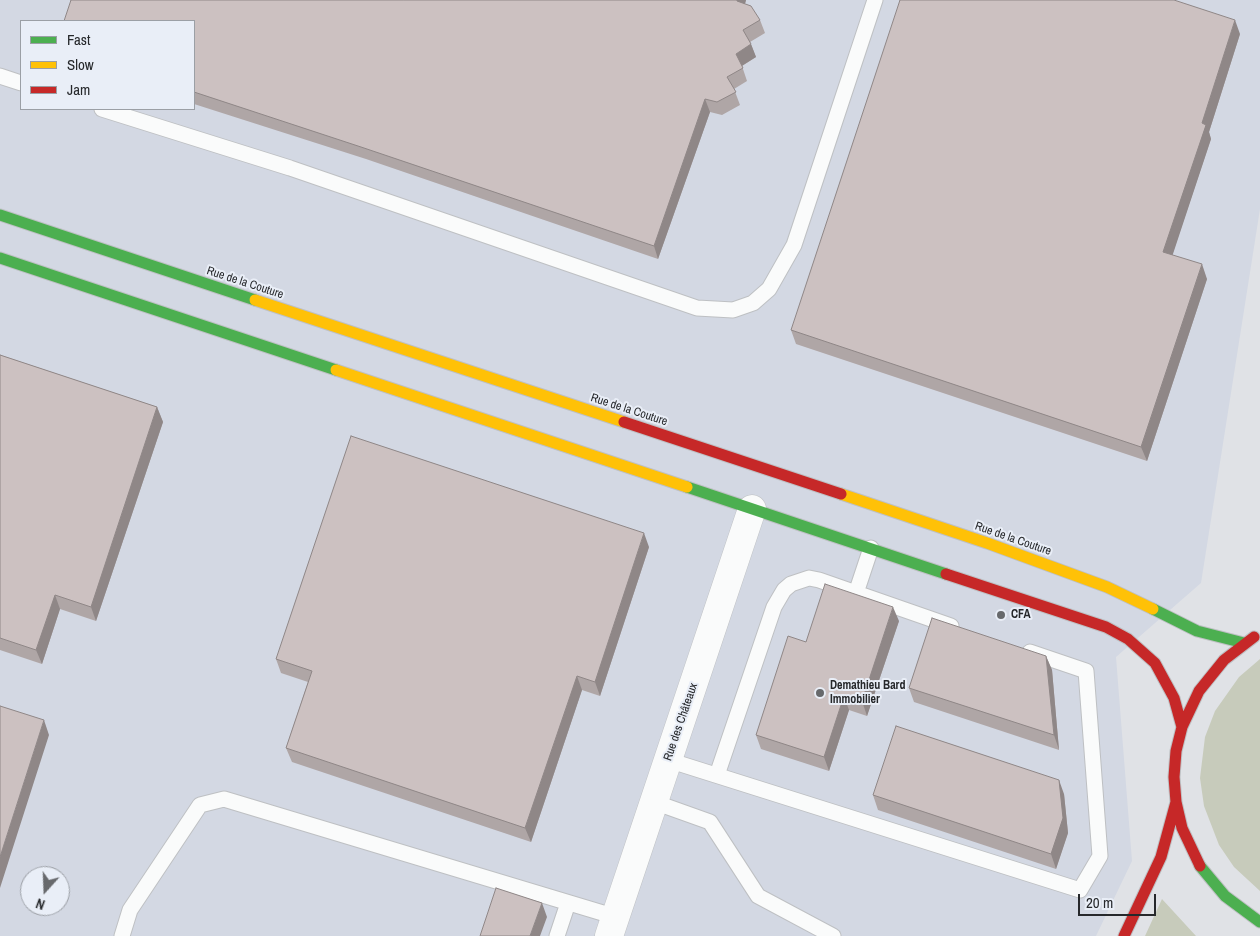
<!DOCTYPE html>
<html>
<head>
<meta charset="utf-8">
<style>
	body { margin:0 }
	#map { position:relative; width:1260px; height:936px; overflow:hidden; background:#e0e2e6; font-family:"Archivo Narrow",sans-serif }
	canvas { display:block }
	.legend { position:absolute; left:20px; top:20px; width:175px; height:90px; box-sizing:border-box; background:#e9eef7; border:1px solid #9b9fa5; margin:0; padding:6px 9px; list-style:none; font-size:15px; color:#26282b }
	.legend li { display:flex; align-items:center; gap:10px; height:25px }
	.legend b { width:25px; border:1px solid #9b9fa5 }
	.north { position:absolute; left:20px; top:866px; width:50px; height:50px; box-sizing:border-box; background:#e9eef7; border:1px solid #9b9fa5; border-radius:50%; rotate:200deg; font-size:14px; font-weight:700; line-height:20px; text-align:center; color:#26282b }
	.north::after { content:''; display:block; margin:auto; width:18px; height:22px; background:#67696c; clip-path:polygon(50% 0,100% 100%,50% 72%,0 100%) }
	.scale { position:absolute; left:1078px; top:894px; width:78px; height:22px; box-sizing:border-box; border:2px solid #26282b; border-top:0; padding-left:6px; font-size:15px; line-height:18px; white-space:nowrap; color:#26282b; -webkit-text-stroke:4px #e9eef7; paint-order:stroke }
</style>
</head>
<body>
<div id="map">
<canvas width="1260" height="936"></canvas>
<ul class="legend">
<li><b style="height:6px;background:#4caf50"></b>Fast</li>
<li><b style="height:6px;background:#ffc107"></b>Slow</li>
<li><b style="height:6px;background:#c62828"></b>Jam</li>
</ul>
<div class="north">N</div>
<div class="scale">20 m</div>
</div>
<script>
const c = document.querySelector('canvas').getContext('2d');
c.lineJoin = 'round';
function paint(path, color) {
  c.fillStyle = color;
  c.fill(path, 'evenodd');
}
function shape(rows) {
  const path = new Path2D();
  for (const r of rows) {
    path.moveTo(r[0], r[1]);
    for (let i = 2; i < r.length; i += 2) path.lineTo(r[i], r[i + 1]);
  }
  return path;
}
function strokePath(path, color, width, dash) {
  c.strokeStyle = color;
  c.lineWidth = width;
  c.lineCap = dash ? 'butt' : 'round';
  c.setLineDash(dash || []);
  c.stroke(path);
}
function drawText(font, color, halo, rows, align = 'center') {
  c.font = font + ' "Archivo Narrow",sans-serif';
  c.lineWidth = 4;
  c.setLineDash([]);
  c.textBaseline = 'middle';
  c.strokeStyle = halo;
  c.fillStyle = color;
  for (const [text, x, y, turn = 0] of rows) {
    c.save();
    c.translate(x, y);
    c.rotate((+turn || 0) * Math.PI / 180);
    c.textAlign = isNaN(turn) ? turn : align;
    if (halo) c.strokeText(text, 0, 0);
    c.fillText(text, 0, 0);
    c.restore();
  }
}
paint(shape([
	[0,0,1260,0,1260,209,1201,583,1116,657,1132,861,1096,936,0,936],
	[21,21,194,21,194,109,21,109],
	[30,876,60,876,60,906,30,906]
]), '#d3d8e3');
paint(shape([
	[1260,659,1260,891,1234,867,1219,845,1204,806,1200,778,1205,737,1215,711,1239,677],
	[1162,899,1196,936,1145,936]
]), '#c7cbbb');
const lane = shape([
	[0,76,21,83],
	[102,109,290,168,697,308,733,310,753,303,769,289,794,245,875,0],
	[856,593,871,548],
	[668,760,1080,890,1100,856,1086,671,1030,652],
	[717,775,774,607,784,590,791,584,809,578,819,580,951,626],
	[654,802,710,822,758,896,833,936],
	[122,936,130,910,200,805,224,799,616,917],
	[557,936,568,903]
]);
const street = shape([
	[609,936,752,509]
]);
const fast = shape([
	[0,215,255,300],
	[0,258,336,370],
	[687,487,946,574],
	[1153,609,1197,631,1244,643],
	[1200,866,1225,896,1260,922]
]);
const slow = shape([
	[255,300,624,422],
	[336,370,687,487],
	[841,494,987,543,1107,587,1153,609]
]);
const jam = shape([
	[624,422,841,494],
	[946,574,1106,627,1128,639,1155,663,1174,698,1182,727],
	[1200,866,1182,828,1176,802,1174,777,1176,751,1182,727,1199,691,1224,660,1254,637],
	[1124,936,1161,857,1176,802]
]);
strokePath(lane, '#bec0c3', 17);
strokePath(street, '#bec0c3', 29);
strokePath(fast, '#bec0c3', 13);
strokePath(slow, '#bec0c3', 13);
strokePath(jam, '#bec0c3', 13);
strokePath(lane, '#fafbfb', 15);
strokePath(street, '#fafbfb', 28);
strokePath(fast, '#4caf50', 11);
strokePath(slow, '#ffc107', 11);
strokePath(jam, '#c62828', 11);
paint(shape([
	[71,0,746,0,745,4,760,20,765,33,750,42,756,57,742,66,747,81,734,89,740,105,722,115,710,112,658,259,366,159,194,104,194,21],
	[1240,34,1209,132,1211,139,1172,255,1207,279,1147,461,796,344,791,330],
	[0,355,157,407,163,422,96,621,60,609,42,664,0,650],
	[649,547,600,696,582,690,531,842,292,762,286,748,308,682,281,673,276,659],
	[899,621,867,716,849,710,829,771,761,749,756,735,806,642],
	[1046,656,1052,670,1059,750,914,702,909,688],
	[1064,794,1068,833,1056,869,878,810,873,795]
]), '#afa6a6');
paint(shape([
	[737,0,746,0,742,14,737,1],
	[1235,20,1240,34,1209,132,1211,139,1169,266,1163,252,1202,123],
	[751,44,756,57,740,67,736,54],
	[705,99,710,112,658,259,654,246],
	[1202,264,1207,279,1147,461,1141,447],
	[157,407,163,422,96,621,91,607],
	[644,533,649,547,600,696,595,682],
	[55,595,60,609,42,664,36,650],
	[893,607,899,621,867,716,862,701],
	[1046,656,1052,670,1059,750,1054,735],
	[577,676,582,690,531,842,525,828],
	[844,696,849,710,829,771,824,757],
	[44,720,49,735,0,888,0,857],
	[1059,780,1064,794,1068,833,1056,869,1051,854],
	[542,903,547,917,540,936,530,936]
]), '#8f8787');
const building = shape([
	[71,0,737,0,737,1,751,6,760,20,743,30,751,44,736,54,743,68,727,77,736,92,717,102,705,99,654,246,361,147,194,92,194,21,64,21,71,0],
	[900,0,1174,0,1235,20,1202,123,1206,125,1163,252,1202,264,1141,447,791,330,900,0],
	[0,355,157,407,91,607,55,595,36,650,0,638,0,355],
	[351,436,644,533,595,682,577,676,525,828,286,748,312,671,276,659,351,436],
	[825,584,893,607,862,701,844,696,824,757,756,735,788,636,806,642,825,584],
	[932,618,1046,656,1054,735,909,688,932,618],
	[0,706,44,720,0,857,0,706],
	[896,726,1059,780,1063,818,1051,854,873,795,896,726],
	[496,888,542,903,530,936,480,936,496,888]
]);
paint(building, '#ccc1c1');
strokePath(building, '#8f8787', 1);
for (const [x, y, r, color] of [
	[1001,615,5,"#67696c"],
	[820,693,5,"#67696c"]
]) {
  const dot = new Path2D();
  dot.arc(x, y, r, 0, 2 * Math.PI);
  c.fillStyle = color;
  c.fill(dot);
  strokePath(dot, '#e9eef7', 2);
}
drawText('12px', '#26282b', '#e9eef7', [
	["Rue de la Couture",245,283,18],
	["Rue de la Couture",629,410,18],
	["Rue de la Couture",1013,539,19],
	["Rue des Châteaux",681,722,-71]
]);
drawText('bold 12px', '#26282b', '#e9eef7', [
	["CFA",1011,615],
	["Demathieu Bard",830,686],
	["Immobilier",830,700]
], 'left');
</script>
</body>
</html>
